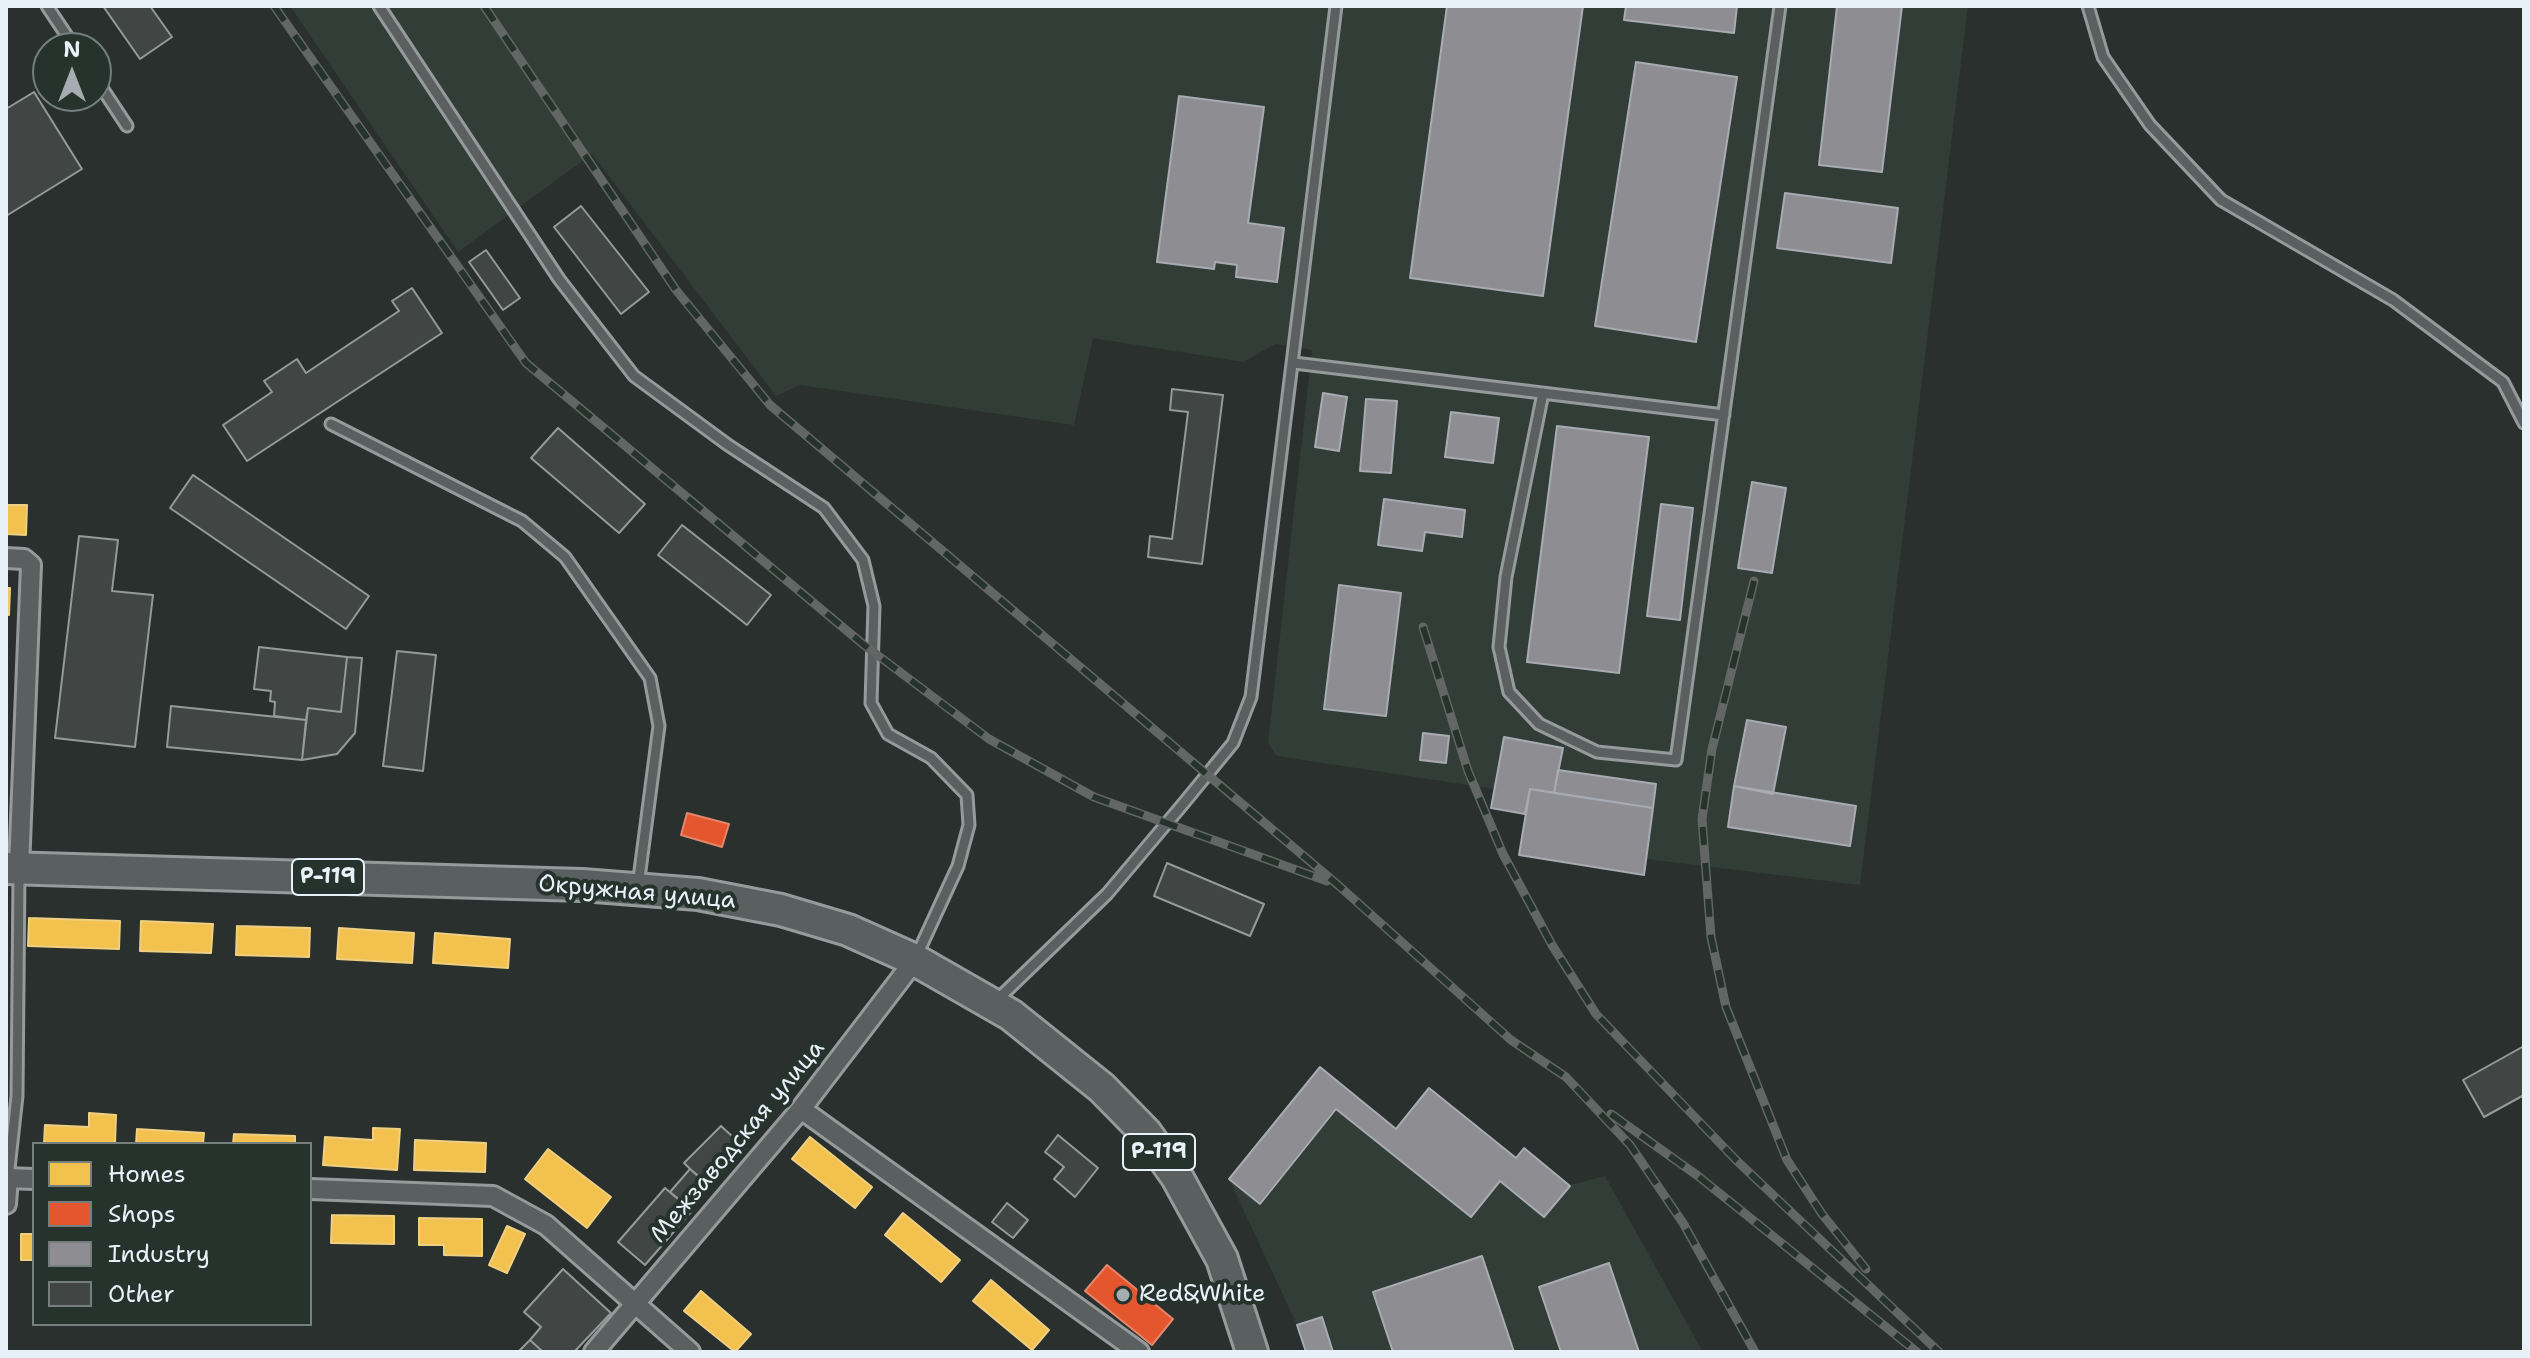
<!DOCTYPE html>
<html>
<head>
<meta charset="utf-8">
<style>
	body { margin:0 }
	#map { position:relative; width:2530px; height:1358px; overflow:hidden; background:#29302d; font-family:"Shantell Sans",sans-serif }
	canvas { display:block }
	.frame { position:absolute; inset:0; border:8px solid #e8f1f8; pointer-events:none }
	.legend { position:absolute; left:32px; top:1142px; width:280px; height:184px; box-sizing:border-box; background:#26332d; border:2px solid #747f7e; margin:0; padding:10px 14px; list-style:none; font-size:24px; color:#e8f1f8 }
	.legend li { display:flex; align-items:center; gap:16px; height:40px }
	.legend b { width:40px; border:2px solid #747f7e }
	.north { position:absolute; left:32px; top:32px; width:80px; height:80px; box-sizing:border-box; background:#26332d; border:2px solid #747f7e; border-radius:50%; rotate:0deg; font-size:22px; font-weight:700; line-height:32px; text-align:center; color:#e8f1f8 }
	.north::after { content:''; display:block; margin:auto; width:28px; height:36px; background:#a5adb1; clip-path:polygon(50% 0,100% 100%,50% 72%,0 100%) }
</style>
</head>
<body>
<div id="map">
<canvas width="2530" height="1358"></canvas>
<div class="frame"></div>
<ul class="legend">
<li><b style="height:22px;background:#f2c14e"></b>Homes</li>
<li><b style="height:22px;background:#e4572e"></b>Shops</li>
<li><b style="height:22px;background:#8d8d92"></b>Industry</li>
<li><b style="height:22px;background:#414644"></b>Other</li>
</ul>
<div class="north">N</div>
</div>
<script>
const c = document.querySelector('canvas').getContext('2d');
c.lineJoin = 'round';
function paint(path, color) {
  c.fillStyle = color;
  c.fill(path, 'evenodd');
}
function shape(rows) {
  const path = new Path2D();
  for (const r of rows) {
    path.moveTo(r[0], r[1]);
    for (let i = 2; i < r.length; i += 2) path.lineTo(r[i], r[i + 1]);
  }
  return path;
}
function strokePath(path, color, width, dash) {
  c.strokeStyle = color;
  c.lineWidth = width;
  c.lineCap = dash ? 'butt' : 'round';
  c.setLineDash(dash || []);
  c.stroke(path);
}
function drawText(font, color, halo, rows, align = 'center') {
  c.font = font + ' "Shantell Sans",sans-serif';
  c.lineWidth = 8;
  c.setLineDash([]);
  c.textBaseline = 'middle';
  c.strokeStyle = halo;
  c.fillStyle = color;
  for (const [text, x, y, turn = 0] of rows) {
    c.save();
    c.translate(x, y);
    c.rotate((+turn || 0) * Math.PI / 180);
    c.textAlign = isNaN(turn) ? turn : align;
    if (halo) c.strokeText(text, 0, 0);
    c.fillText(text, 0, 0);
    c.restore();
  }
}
paint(shape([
	[290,6,1968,6,1860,885,1646,859,1644,875,1519,855,1525,815,1491,808,1494,789,1277,756,1268,743,1312,350,1276,344,1243,362,1093,338,1074,425,800,385,776,396,592,154,458,252],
	[1320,1067,1396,1128,1429,1088,1515,1158,1524,1148,1570,1185,1605,1176,1703,1352,1306,1352,1297,1325,1229,1179]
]), '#323d38');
const homes = shape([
	[6,505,27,505,26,535,6,534,6,505],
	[6,588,10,588,9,615,6,615,6,588],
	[29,918,120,921,119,949,28,946,29,918],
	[141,921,213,924,211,953,140,951,141,921],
	[237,926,310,928,309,957,236,955,237,926],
	[339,928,414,933,412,963,337,959,339,928],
	[435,933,510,939,508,968,433,963,435,933],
	[89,1113,116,1115,115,1144,44,1144,45,1125,89,1127,89,1113],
	[373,1128,400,1129,397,1170,323,1165,325,1137,373,1140,373,1128],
	[137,1129,204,1133,203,1144,136,1144,137,1129],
	[234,1134,295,1136,295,1144,233,1144,234,1134],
	[810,1137,872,1187,855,1208,792,1159,810,1137],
	[415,1140,486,1143,485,1172,414,1170,415,1140],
	[548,1149,611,1197,587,1228,525,1179,548,1149],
	[903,1213,960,1260,941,1282,885,1235,903,1213],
	[332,1215,394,1216,394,1244,331,1243,332,1215],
	[419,1218,482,1219,482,1256,444,1255,444,1245,419,1245,419,1218],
	[507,1226,525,1234,507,1273,489,1265,507,1226],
	[21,1234,34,1234,34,1260,21,1260,21,1234],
	[991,1280,1049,1330,1032,1350,973,1301,991,1280],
	[701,1291,751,1334,735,1352,684,1311,701,1291]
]);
paint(homes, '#f2c14e');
strokePath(homes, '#efcf81', 2);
const shops = shape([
	[687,813,729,824,722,847,681,835,687,813],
	[1107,1265,1173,1319,1152,1345,1085,1291,1107,1265]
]);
paint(shops, '#e4572e');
strokePath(shops, '#e5856b', 2);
const industry = shape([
	[1447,6,1583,6,1543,296,1410,278,1447,6],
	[1626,6,1737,6,1734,33,1624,20,1626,6],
	[1837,6,1902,6,1882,172,1819,165,1837,6],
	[1636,62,1737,77,1696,342,1595,326,1636,62],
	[1179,96,1264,107,1248,223,1284,228,1277,282,1236,277,1237,265,1215,262,1214,269,1157,262,1179,96],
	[1785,193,1898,208,1891,263,1777,248,1785,193],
	[1323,393,1347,397,1339,451,1315,447,1323,393],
	[1366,399,1397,401,1391,473,1360,471,1366,399],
	[1451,412,1499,418,1493,463,1445,457,1451,412],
	[1557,426,1649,437,1619,673,1527,662,1557,426],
	[1752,482,1786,488,1772,573,1738,568,1752,482],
	[1384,499,1465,510,1462,537,1425,532,1422,551,1378,545,1384,499],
	[1661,504,1693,508,1680,620,1647,616,1661,504],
	[1339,585,1401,593,1386,716,1324,709,1339,585],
	[1747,720,1786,727,1773,794,1734,786,1747,720],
	[1423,733,1449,736,1446,763,1420,760,1423,733],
	[1504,737,1563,748,1554,793,1530,789,1525,814,1491,808,1504,737],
	[1558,770,1656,784,1653,808,1554,793,1558,770],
	[1734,786,1856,806,1850,846,1728,827,1734,786],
	[1530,789,1653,808,1644,875,1519,855,1530,789],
	[1320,1067,1396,1129,1429,1088,1516,1158,1524,1148,1570,1186,1544,1217,1500,1181,1471,1217,1336,1109,1260,1204,1229,1179,1320,1067],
	[1482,1256,1514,1352,1393,1352,1373,1292,1482,1256],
	[1609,1263,1639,1352,1561,1352,1539,1287,1609,1263],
	[1322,1317,1333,1352,1306,1352,1297,1325,1322,1317]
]);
paint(industry, '#8d8d92');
strokePath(industry, '#a8abb1', 2);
const building = shape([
	[103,6,150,6,172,37,140,59,103,6],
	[34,92,82,169,6,216,6,109,34,92],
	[581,206,649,292,621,314,554,227,581,206],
	[486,250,520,298,503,310,469,262,486,250],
	[412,288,442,333,247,461,223,425,272,392,264,381,297,359,306,373,399,311,392,301,412,288],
	[1172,389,1223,395,1202,564,1148,557,1150,536,1172,539,1188,412,1170,410,1172,389],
	[558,428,645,504,619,533,531,458,558,428],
	[193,475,369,596,346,629,170,508,193,475],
	[682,525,771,595,747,625,658,555,682,525],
	[79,536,118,540,112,591,153,595,135,747,55,738,79,536],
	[259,647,347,657,341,712,308,708,306,720,274,716,275,702,270,701,271,691,254,689,259,647],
	[397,651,436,655,423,771,383,766,397,651],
	[347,657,362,658,355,733,337,754,302,760,308,708,341,712,347,657],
	[171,706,306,720,302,760,167,747,171,706],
	[1167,863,1264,904,1250,936,1154,896,1167,863],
	[2524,1046,2524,1095,2484,1117,2463,1080,2524,1046],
	[721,1126,745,1148,708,1186,684,1163,721,1126],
	[1058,1135,1098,1168,1075,1197,1054,1179,1064,1167,1045,1152,1058,1135],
	[690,1169,706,1182,686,1205,670,1192,690,1169],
	[665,1188,692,1211,645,1265,618,1242,665,1188],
	[1007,1203,1028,1220,1013,1238,992,1222,1007,1203],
	[563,1269,611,1313,574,1352,543,1352,530,1340,541,1327,524,1312,563,1269],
	[530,1340,543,1352,518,1352,530,1340]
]);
paint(building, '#414644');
strokePath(building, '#959a9a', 2);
const service = shape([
	[47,6,75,48],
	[379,6,559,279,634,376,728,445,824,508,863,560,874,606,871,703,888,734,931,758,967,795,969,825,958,866,917,955],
	[2088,6,2103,57,2150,125,2221,200,2393,300,2503,382,2524,423],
	[96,79,127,126],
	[1294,363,1724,415],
	[1543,393,1506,577,1499,647,1509,692,1539,724,1597,752,1676,760,1780,6],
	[331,424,522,521,565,557,650,678,659,726,638,886],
	[996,1001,1107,894,1183,804,1233,743,1251,697,1336,6],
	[8,1178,17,1096,19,874]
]);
const minor = shape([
	[6,558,24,559,31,565,19,868],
	[801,1109,1139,1352],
	[6,1178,34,1179],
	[310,1189,493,1196,546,1225,690,1352],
	[6,1204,8,1178],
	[594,1352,801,1109,915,960]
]);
const trunk = shape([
	[6,868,582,885,698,894,781,910,848,930,915,960,1011,1015,1102,1088,1146,1133,1177,1177,1222,1259,1252,1352]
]);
strokePath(service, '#959a9a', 15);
strokePath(minor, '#959a9a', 24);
strokePath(trunk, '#959a9a', 36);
strokePath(service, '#5a6060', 9);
strokePath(minor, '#5a6060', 18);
strokePath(trunk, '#5a6060', 30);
const rail = shape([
	[274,6,526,363,864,645,989,739,1094,797,1327,881],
	[484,6,676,290,770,405,1338,885,1511,1040,1566,1077,1630,1145,1683,1223,1755,1352],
	[1754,581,1712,749,1702,819,1711,937,1726,1007,1787,1160,1822,1214,1866,1269],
	[1423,627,1468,771,1503,854,1552,945,1596,1014,1736,1160,1939,1352],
	[1611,1114,1698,1176,1917,1352]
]);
strokePath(rail, '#626665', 9);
strokePath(rail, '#26332d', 6, [18]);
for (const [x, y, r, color] of [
	[1123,1295,8,"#a5adb1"]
]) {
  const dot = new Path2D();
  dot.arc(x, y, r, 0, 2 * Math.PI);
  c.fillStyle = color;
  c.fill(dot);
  strokePath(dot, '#26332d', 3);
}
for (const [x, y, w] of [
	[328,877,72],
	[1159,1152,72]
]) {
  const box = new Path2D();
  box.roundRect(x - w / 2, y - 18, w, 36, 6);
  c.fillStyle = '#26332d';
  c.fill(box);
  strokePath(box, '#e8f1f8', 2);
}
drawText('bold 22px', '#e8f1f8', null, [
	["Р-119",328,877],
	["Р-119",1159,1152]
]);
drawText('24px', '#e8f1f8', '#26332d', [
	["Окружная улица",637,893,5],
	["Межзаводская улица",738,1142,-50]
]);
drawText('24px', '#e8f1f8', '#26332d', [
	["Red&White",1139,1295]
], 'left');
</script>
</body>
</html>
